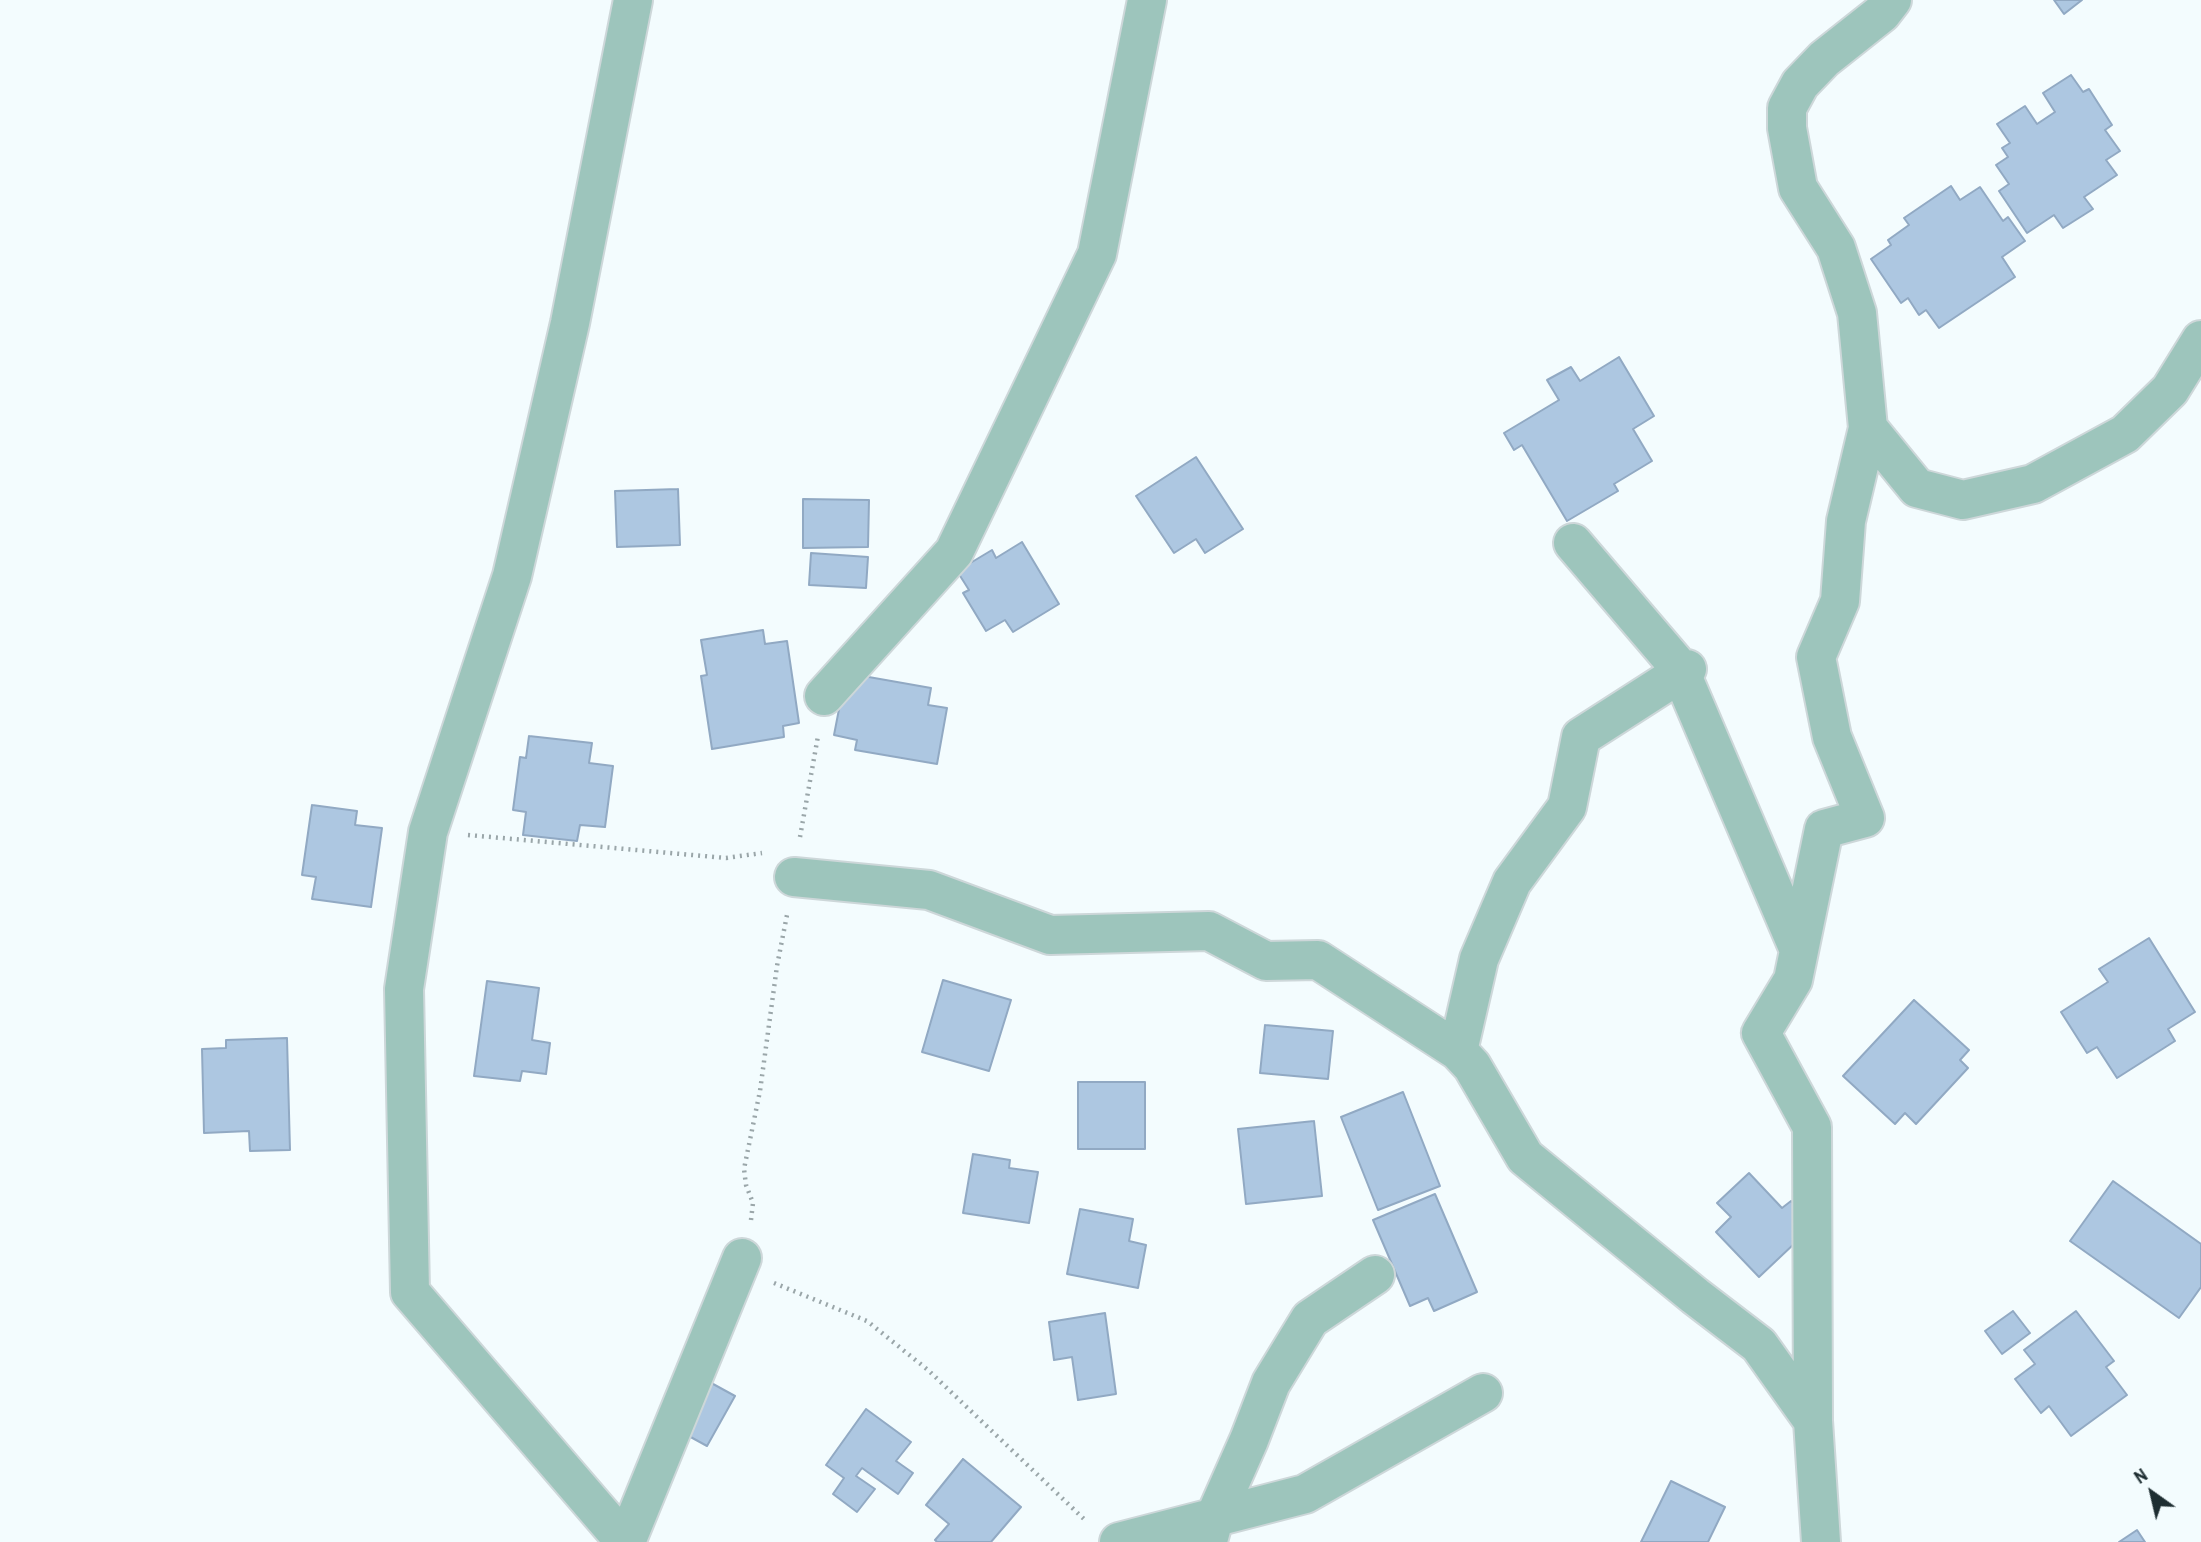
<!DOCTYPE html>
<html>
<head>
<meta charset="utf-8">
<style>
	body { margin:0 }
	#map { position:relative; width:2201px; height:1542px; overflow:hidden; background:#f3fcfe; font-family:"Archivo Narrow",sans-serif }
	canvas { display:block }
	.north { position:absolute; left:2117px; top:1458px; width:70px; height:70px; -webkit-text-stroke:5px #f3fcfe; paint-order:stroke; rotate:326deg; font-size:19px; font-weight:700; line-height:28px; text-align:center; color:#1e2e32 }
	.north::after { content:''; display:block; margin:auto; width:24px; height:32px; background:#1e2e32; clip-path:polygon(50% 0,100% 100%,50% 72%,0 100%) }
</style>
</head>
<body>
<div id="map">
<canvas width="2201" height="1542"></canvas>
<div class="north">N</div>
</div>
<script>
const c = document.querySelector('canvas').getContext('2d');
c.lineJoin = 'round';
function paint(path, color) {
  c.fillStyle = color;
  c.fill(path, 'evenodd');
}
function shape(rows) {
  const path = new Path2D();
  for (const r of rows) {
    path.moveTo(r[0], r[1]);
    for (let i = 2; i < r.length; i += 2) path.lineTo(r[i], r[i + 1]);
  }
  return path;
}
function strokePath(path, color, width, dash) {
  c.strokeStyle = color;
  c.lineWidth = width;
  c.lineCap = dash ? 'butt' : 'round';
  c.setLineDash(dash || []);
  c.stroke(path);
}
const building = shape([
	[2054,0,2082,0,2064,14,2054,0],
	[2071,75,2083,92,2089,89,2112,125,2105,130,2120,151,2106,160,2117,175,2084,197,2093,209,2063,228,2054,215,2027,233,1999,191,2009,184,1996,165,2008,157,2002,148,2010,143,1997,124,2025,106,2037,124,2055,112,2043,93,2071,75],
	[1951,186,1960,200,1980,187,2003,221,2008,217,2025,241,2002,257,2015,277,1939,328,1926,310,1919,315,1908,298,1901,303,1871,259,1891,245,1888,240,1909,225,1904,218,1951,186],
	[1619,357,1654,416,1633,429,1652,461,1614,484,1618,491,1567,521,1522,445,1514,450,1504,433,1559,400,1547,380,1571,367,1580,381,1619,357],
	[1196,457,1243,529,1205,553,1196,539,1174,553,1136,496,1196,457],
	[678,489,680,545,617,547,615,491,678,489],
	[803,499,869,500,868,547,803,548,803,499],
	[1022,542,1059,604,1013,632,1005,620,986,631,963,593,969,590,957,571,992,550,996,558,1022,542],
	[811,553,868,557,866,588,809,585,811,553],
	[763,630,765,644,787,641,799,723,783,726,784,737,712,749,701,676,707,675,701,640,763,630],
	[846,673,931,688,928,705,947,708,937,764,855,750,857,740,834,735,846,673],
	[529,736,592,743,589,763,613,766,605,827,580,825,577,841,523,835,526,812,513,810,520,757,526,758,529,736],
	[312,805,357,811,355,825,382,828,371,907,312,899,316,877,302,875,312,805],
	[2149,938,2195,1012,2168,1029,2175,1041,2117,1078,2097,1047,2087,1053,2061,1012,2108,982,2099,969,2149,938],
	[943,980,1011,1000,989,1071,922,1052,943,980],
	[487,981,539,988,532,1040,550,1043,546,1074,522,1071,520,1081,474,1076,487,981],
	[1914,1000,1969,1050,1960,1060,1968,1068,1916,1124,1905,1113,1895,1124,1843,1076,1914,1000],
	[1265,1025,1333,1031,1328,1079,1260,1073,1265,1025],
	[287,1038,290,1150,250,1151,249,1131,204,1133,202,1049,226,1048,226,1040,287,1038],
	[1078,1082,1145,1082,1145,1149,1078,1149,1078,1082],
	[1403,1092,1440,1186,1378,1210,1341,1117,1403,1092],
	[1314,1121,1322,1196,1246,1204,1238,1129,1314,1121],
	[973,1154,1010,1160,1009,1168,1038,1172,1029,1223,963,1213,973,1154],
	[1749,1173,1782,1208,1791,1201,1814,1225,1759,1277,1716,1232,1731,1217,1717,1203,1749,1173],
	[2113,1181,2201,1244,2201,1287,2179,1318,2070,1241,2113,1181],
	[1435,1194,1477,1292,1434,1311,1428,1298,1410,1306,1373,1220,1435,1194],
	[1080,1209,1133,1219,1129,1241,1146,1245,1138,1288,1067,1274,1080,1209],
	[2013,1311,2030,1333,2002,1354,1985,1331,2013,1311],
	[2076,1311,2114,1361,2106,1367,2127,1395,2071,1436,2049,1406,2041,1413,2015,1379,2035,1364,2024,1350,2076,1311],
	[1105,1313,1116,1394,1078,1400,1072,1357,1054,1360,1049,1322,1105,1313],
	[704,1379,735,1396,707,1446,676,1429,704,1379],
	[866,1409,911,1442,896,1461,913,1473,898,1494,862,1468,856,1476,875,1489,857,1512,833,1494,844,1478,826,1465,866,1409],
	[963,1459,1021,1507,991,1542,937,1542,935,1540,949,1524,926,1505,963,1459],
	[1671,1481,1725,1507,1708,1542,1641,1542,1671,1481],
	[2137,1530,2145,1542,2119,1542,2137,1530]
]);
paint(building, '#adc7e1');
strokePath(building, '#91a9c3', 2);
const minor = shape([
	[1892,0,1882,13,1824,59,1800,84,1787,108,1787,128,1798,188,1836,248,1857,313,1868,428,1917,488,1963,500,2033,484,2125,434,2170,390,2201,340],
	[1573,543,1678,666,1799,950],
	[1687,669,1581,737,1567,807,1512,882,1479,959,1458,1051,1472,1066,1525,1157,1695,1296,1759,1345,1813,1421,1821,1542],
	[824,696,954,552,1097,254,1147,0],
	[794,877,929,890,1050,935,1209,931,1266,961,1318,960,1458,1051],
	[1813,1421,1812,1127,1761,1033,1793,980,1824,829,1865,818,1832,737,1816,657,1840,601,1846,521,1868,428],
	[1209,1537,1214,1519,1249,1440,1271,1383,1310,1319,1375,1275],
	[625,1542,410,1292,404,989,428,832,512,576,570,323,633,0],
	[626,1542,742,1258],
	[1119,1542,1305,1494,1483,1393]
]);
strokePath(minor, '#cdd7d9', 42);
strokePath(shape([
	[468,835,726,858,762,853],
	[800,837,818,736],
	[751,1220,753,1203,746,1185,744,1169,760,1091,777,966,787,915],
	[774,1283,867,1321,928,1370,1086,1521]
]), '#9aa6a9', 4.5, [2, 5]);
strokePath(minor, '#9dc5bc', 38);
</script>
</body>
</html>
